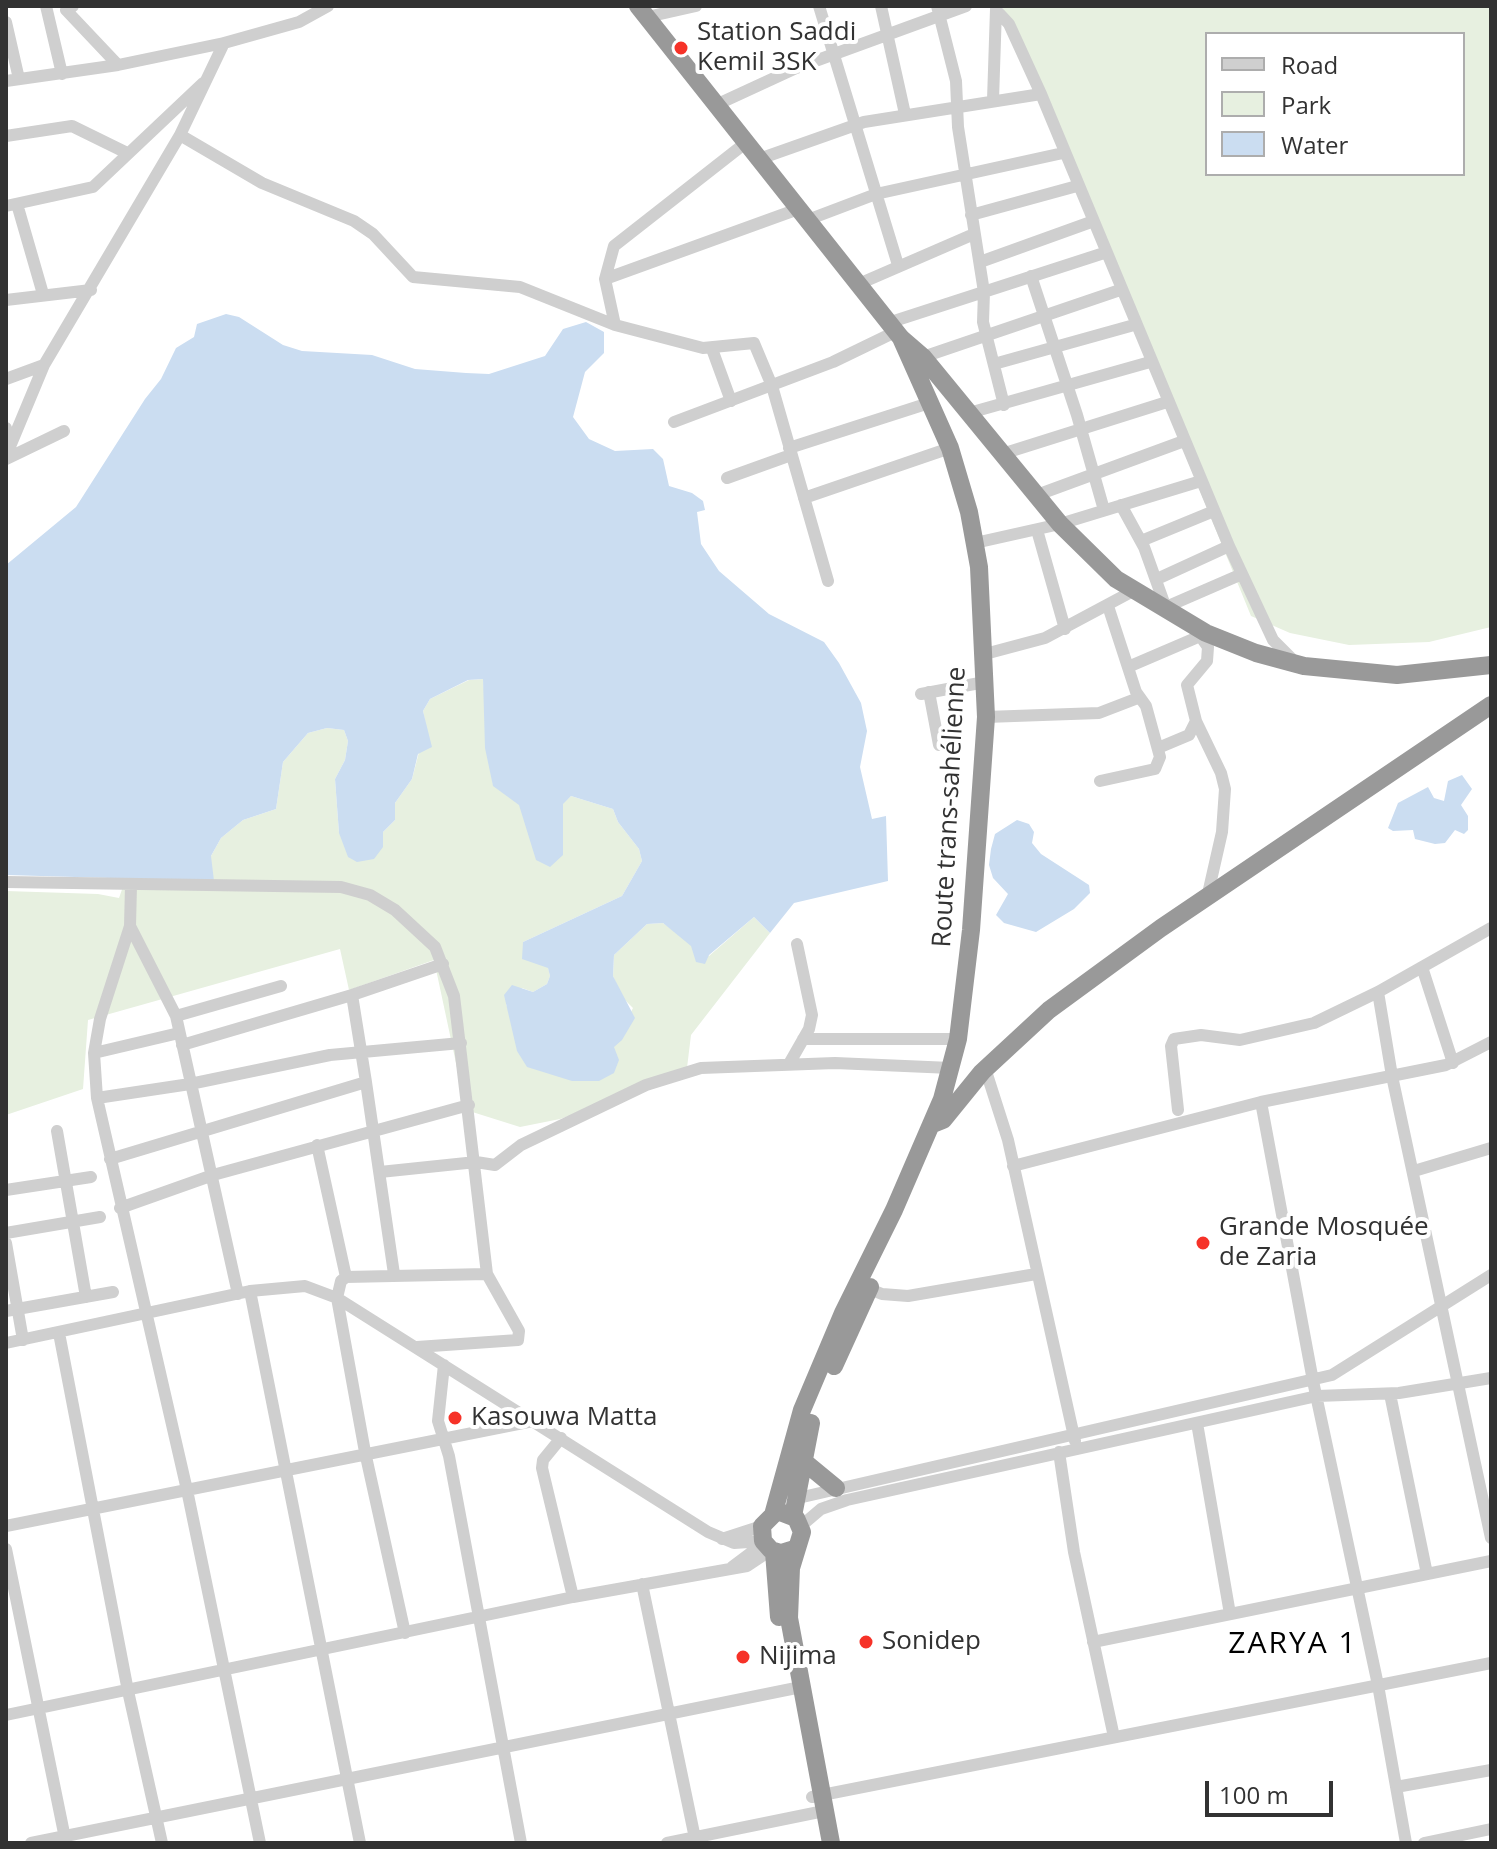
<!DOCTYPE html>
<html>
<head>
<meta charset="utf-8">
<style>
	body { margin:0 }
	#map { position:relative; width:1497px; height:1849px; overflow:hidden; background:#fff; font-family:"Open Sans",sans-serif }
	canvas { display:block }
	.frame { position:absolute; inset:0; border:8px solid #323232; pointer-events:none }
	.legend { position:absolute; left:1205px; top:32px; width:260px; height:144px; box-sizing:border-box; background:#fff; border:2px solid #adadad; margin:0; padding:10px 14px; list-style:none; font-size:24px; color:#323232 }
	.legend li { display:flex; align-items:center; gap:16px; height:40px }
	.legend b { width:40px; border:2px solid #adadad }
	.scale { position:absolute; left:1205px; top:1781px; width:128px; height:36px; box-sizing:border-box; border:4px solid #323232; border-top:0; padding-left:10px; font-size:24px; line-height:28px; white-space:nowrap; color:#323232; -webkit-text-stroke:6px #fff; paint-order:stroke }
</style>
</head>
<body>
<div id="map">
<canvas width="1497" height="1849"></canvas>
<div class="frame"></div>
<ul class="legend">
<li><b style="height:10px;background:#cfcfcf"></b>Road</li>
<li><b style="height:22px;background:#e7f0e0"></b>Park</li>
<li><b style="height:22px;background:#cbddf1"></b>Water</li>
</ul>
<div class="scale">100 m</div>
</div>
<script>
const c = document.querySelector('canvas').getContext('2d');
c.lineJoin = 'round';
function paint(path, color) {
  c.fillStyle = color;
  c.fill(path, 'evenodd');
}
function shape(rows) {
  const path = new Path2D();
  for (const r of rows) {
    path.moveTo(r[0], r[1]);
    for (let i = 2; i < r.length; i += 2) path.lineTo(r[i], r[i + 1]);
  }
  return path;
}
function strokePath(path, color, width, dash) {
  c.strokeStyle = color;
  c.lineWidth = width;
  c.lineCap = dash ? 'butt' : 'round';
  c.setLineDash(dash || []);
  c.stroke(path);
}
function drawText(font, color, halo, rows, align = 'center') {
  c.font = font + ' "Open Sans",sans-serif';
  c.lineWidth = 8;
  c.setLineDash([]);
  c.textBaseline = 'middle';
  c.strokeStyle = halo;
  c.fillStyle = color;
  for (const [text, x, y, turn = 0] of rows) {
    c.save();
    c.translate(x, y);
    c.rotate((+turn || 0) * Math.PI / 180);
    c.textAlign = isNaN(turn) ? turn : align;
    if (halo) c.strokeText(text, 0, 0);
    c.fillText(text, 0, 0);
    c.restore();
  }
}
paint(shape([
	[1002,6,1491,6,1491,627,1429,642,1349,645,1290,633,1251,616],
	[1207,34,1463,34,1463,174,1207,174],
	[483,679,493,785,563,833,563,803,571,796,613,809,618,822,639,849,642,861,622,896,523,942,548,967,550,976,547,984,533,992,522,988,506,1004,511,1018,613,1047,633,1008,622,997,613,976,614,955,647,924,663,923,709,956,754,917,770,933,691,1035,686,1076,560,1119,520,1127,466,1110,434,960,349,990,340,949,88,1020,83,1089,6,1115,6,891,98,894,119,898,126,878,211,856,221,838,243,820,276,809,283,762,308,733,327,728,344,730,348,741,345,760,335,779,339,833,383,847,383,832,395,820,395,803,412,779,426,725,423,711,430,699,469,680]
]), '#e7f0e0');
paint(shape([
	[226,314,239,317,283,345,302,351,372,355,415,369,466,373,489,374,545,356,563,329,586,322,604,332,604,353,585,372,573,417,589,439,615,451,653,449,663,459,669,486,692,493,703,501,705,510,697,512,701,544,719,571,769,614,824,642,839,663,861,703,867,731,860,767,872,819,886,816,888,881,794,903,770,933,754,917,709,955,705,964,696,962,691,946,663,923,647,924,614,955,613,976,635,1018,622,1040,614,1047,619,1060,614,1073,599,1081,572,1081,527,1067,517,1051,504,995,512,985,533,992,547,984,550,976,548,968,522,959,523,942,622,896,642,861,639,849,618,822,613,809,571,796,563,804,563,855,550,867,536,860,519,805,493,786,485,748,483,679,468,680,430,699,423,711,432,747,418,754,412,779,395,803,395,820,383,832,383,847,374,859,357,862,348,857,339,833,335,779,345,760,348,741,344,730,327,728,308,733,283,762,276,809,243,820,221,838,211,856,214,881,6,875,6,565,76,507,145,399,161,379,176,348,194,337,197,324],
	[1462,775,1472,789,1461,805,1468,816,1468,830,1464,834,1455,830,1445,843,1435,844,1415,839,1413,830,1393,831,1388,828,1398,803,1428,787,1434,798,1444,801,1448,781],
	[1017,820,1029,824,1034,832,1032,843,1041,854,1089,885,1090,893,1074,909,1036,932,1004,923,996,915,1008,894,993,878,989,865,991,849,995,834]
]), '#cbddf1');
strokePath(shape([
	[46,6,62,74],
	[73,6,66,10,118,65],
	[819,6,898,265],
	[881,6,905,114],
	[937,6,956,81,958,127,984,292,983,322,1004,405],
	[997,11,1009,24,1041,94,1229,546,1273,640,1293,660],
	[647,17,696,6],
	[6,22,19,79],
	[6,81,118,65,224,43,299,22,328,6],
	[993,100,996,9],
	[718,104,796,68,966,6],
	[180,135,262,183,354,221,373,234,413,277,520,287,615,325],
	[6,136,72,126,127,153],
	[748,141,614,246,605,279,801,208],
	[762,158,864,122,1041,94],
	[17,204,43,294],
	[6,206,93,187,203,83],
	[971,215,1077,186],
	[810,219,876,194,1063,153],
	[980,262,1091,222],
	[1031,276,1077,415,1104,510],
	[605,279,615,325,703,348,754,343,772,386,828,581],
	[861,283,974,234],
	[6,300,91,290],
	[891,322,1104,253],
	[712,349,731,401],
	[923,357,1120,290],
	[994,364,1134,325],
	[6,379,44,365,180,135,224,43],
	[969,413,1150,362],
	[674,422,833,362,897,331],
	[6,428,10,450],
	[789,448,929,403],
	[9,449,44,365],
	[1002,454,1167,402],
	[6,459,64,431],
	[727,478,791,455],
	[1037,495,1184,441],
	[804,498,950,448],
	[1121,505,1144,547,1167,611],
	[1037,530,1065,629],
	[1141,541,1214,511],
	[975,543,1060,524,1201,481],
	[1157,579,1229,546],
	[1166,607,1242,574],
	[985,654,1045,638,1133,591],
	[1128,667,1205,634],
	[929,692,939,745],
	[921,694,985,682],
	[986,717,1099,713,1138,698],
	[1196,721,1221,773,1225,789,1222,832,1207,898],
	[1158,748,1189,735,1196,721,1187,685,1207,661,1208,647,1201,637],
	[1100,781,1155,769,1160,757,1146,706,1136,692,1108,606],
	[6,882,341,887,370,895,395,910,435,947,454,996,487,1274,346,1277,341,1281,337,1298,365,1452,405,1633],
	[130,926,176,1016,238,1294],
	[1422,967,1453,1063],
	[1378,992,1392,1076,1491,1538],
	[176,1016,281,986],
	[179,1033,94,1053,97,1098,187,1490,260,1843],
	[803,1039,958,1039],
	[182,1045,352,995,443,964],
	[94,1053,100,1019,130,926,131,886],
	[789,1064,809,1029,812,1015,797,944],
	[985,1068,1008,1140,1075,1441],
	[366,1082,394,1274],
	[97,1098,190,1084,330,1055,461,1043],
	[1261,1102,1313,1381,1378,1685,1406,1843],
	[1178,1110,1171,1046,1174,1039,1201,1035,1240,1040,1314,1023,1378,992,1491,928],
	[57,1131,86,1297],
	[317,1145,346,1277],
	[110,1159,366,1082,352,995],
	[1013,1166,1261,1102,1446,1065,1491,1042],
	[1414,1171,1491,1148],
	[380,1172,476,1162,495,1165,521,1145,646,1085,701,1068,835,1063,951,1068],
	[6,1190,91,1177],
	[120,1208,213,1175,469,1105],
	[6,1233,100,1217],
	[6,1243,23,1340],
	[862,1286,882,1294,908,1296,1036,1274],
	[250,1291,360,1843],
	[6,1311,113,1292],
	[59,1333,128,1691,162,1843],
	[6,1343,250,1291,305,1286,337,1298,708,1532,734,1543,763,1541],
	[417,1347,518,1340,519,1331,487,1274],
	[444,1365,438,1421,449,1456,521,1843],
	[1390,1394,1427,1574],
	[1197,1423,1230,1614],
	[561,1438,543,1460,542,1468,573,1597],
	[1059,1452,1074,1552,1114,1737],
	[794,1499,1332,1375,1491,1275],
	[6,1526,533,1421],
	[801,1526,821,1509,847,1500,1317,1396,1399,1393,1491,1378],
	[722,1539,762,1526],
	[6,1549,66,1843],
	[732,1567,764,1543],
	[642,1584,696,1843],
	[1093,1642,1491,1561],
	[6,1715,573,1597,747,1566,771,1550],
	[1396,1787,1491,1770],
	[812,1797,1491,1663],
	[31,1843,801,1687],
	[667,1843,824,1811],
	[1424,1843,1491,1829]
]), '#cfcfcf', 12);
strokePath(shape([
	[638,6,901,338,923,357,1060,524,1116,579,1206,633,1256,653,1304,666,1397,675,1491,665],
	[933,1124,943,1120,982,1072,1049,1010,1161,928,1491,705],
	[834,1366,870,1287],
	[802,1460,836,1488],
	[783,1513,796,1518,802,1532,791,1568,789,1618,831,1843],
	[793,1516,811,1423],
	[794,1549,781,1553,771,1550,763,1541,762,1526,773,1515,802,1410,843,1313,894,1210,942,1099,958,1039,971,930,986,717,979,567,969,512,950,448,901,338],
	[774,1552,779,1617]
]), '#999', 18);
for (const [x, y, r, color] of [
	[681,48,8,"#f63228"],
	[1203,1243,8,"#f63228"],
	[455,1418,8,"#f63228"],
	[866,1642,8,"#f63228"],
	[743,1657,8,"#f63228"]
]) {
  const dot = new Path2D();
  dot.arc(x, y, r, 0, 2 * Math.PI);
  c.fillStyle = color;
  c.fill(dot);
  strokePath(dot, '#fff', 3);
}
drawText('26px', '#323232', '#fff', [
	["Station Saddi",697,33],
	["Kemil 3SK",697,63],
	["Grande Mosquée",1219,1228],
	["de Zaria",1219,1258],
	["Kasouwa Matta",471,1418],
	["Sonidep",882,1642],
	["Nijima",759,1657]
], 'left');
drawText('26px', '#323232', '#fff', [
	["Route trans-sahélienne",950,807,-87]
]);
c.letterSpacing = '2px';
drawText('30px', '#000', '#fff', [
	["ZARYA 1",1293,1644]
]);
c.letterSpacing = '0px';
</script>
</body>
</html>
